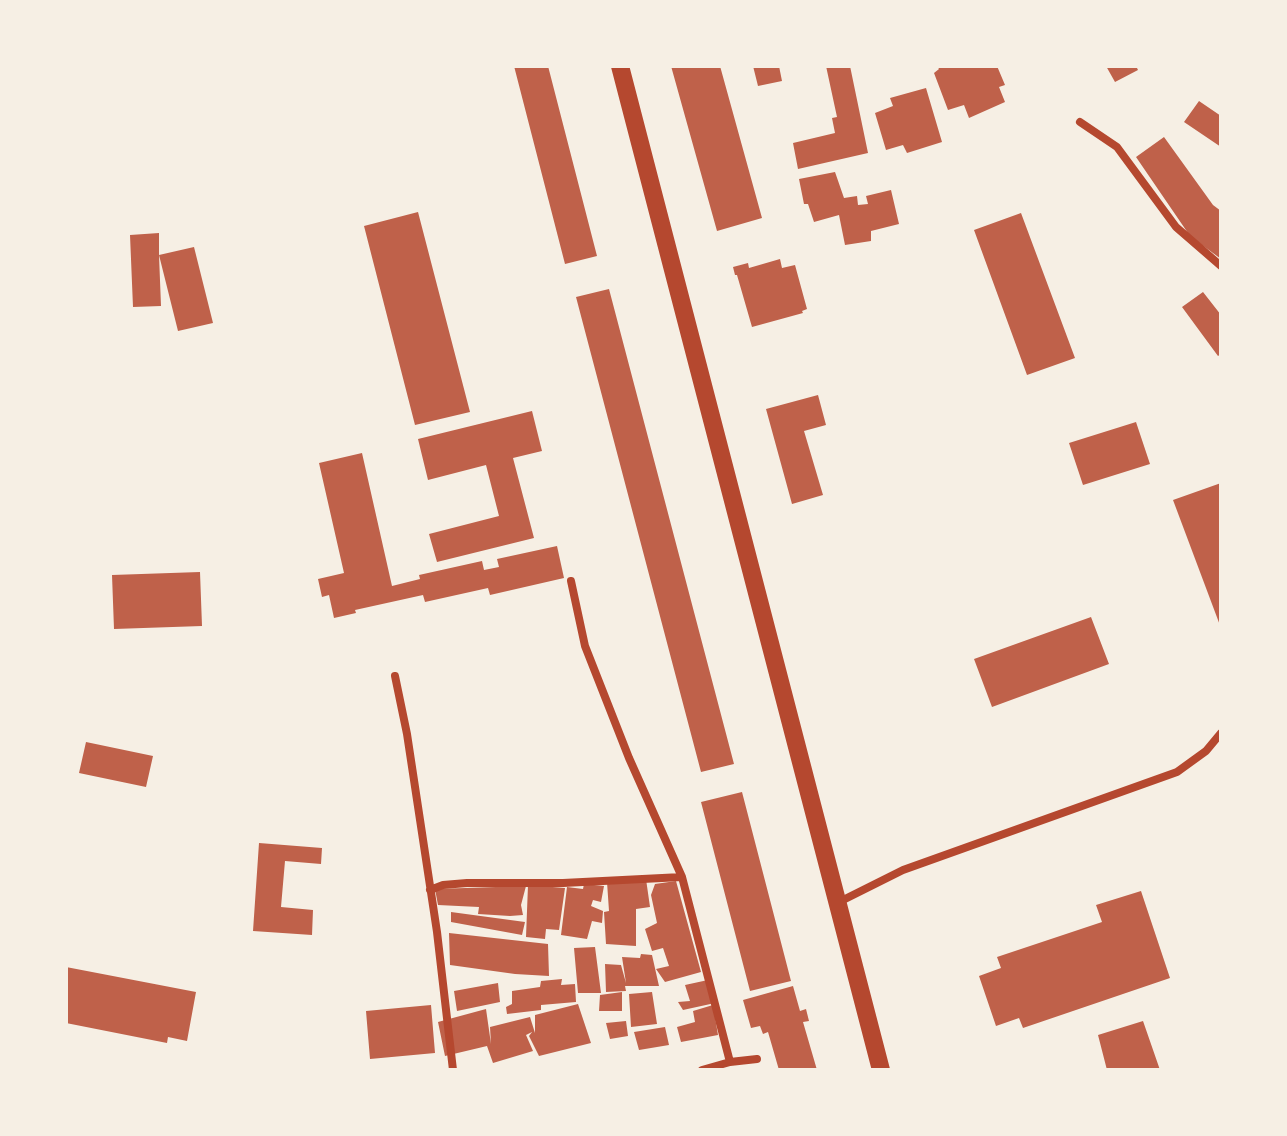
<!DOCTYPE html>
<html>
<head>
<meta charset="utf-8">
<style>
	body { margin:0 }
	#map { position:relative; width:1287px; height:1136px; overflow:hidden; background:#f6efe4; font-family:"Libre Baskerville",serif }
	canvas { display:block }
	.frame { position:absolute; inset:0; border:68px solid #f6efe4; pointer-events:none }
</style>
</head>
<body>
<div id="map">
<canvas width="1287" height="1136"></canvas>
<div class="frame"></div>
</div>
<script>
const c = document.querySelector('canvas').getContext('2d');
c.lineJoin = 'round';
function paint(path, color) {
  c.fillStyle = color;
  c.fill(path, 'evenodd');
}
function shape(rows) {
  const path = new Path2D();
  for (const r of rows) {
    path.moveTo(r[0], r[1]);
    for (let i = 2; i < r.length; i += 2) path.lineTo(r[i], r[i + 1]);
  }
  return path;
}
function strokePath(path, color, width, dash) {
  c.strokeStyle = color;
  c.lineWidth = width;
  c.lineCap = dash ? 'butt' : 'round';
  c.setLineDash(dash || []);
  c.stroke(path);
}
paint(shape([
	[514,66,548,66,597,256,565,264],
	[671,66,720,66,762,218,717,231],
	[753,66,779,66,782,81,758,86],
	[826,66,850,66,868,153,798,169,793,143,835,133,832,118,837,117],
	[937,66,997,66,1005,85,999,87,1005,102,969,118,964,105,948,110,934,73,939,69],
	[1106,66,1136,66,1138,70,1115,82],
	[926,88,942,142,907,153,903,145,886,150,875,113,893,106,890,98],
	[1199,101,1221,116,1221,147,1184,122],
	[1164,137,1213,205,1221,211,1221,259,1190,236,1136,157],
	[835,172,844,198,857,196,858,205,868,204,866,196,891,190,899,224,871,231,871,241,845,245,839,215,814,222,808,204,804,204,799,179],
	[418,212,470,412,415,425,364,226],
	[1021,213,1075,358,1027,375,974,230],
	[159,233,159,255,194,247,213,323,178,331,159,255,161,306,133,307,130,235],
	[780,259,782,268,795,265,807,309,802,311,803,313,752,327,737,275,735,275,733,267,748,263,749,268],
	[609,289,734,764,701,772,576,297],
	[1203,292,1221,315,1221,354,1218,356,1182,307],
	[818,395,826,425,804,431,823,495,792,504,766,409],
	[532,411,542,451,513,458,534,538,437,562,429,534,499,516,486,465,428,480,418,439],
	[1136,422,1150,464,1083,485,1069,443],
	[362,453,392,586,420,579,419,575,482,561,484,570,499,567,497,559,557,546,564,578,490,595,488,588,425,602,423,595,355,610,356,613,334,618,329,595,322,597,318,579,344,573,319,463],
	[1221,483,1221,628,1173,500],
	[200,572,202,626,114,629,112,575],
	[1091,617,1109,664,992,707,974,659],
	[86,742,153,756,146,787,79,773],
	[742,792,791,981,750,991,701,802],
	[259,843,322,848,321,864,285,861,281,907,313,910,312,935,253,931],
	[646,879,650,907,636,909,636,946,606,944,604,912,609,911,607,882],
	[676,881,701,972,665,982,656,969,669,966,663,948,652,951,645,929,657,923,651,895,655,884],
	[584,884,604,886,601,902,593,900,591,906,603,911,602,923,592,921,587,939,561,935,567,887,583,889],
	[528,885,565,888,559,930,546,929,545,939,526,937],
	[526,886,521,905,523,915,510,916,478,914,479,907,438,905,435,889],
	[1141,891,1170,978,1023,1028,1019,1018,996,1026,979,976,1001,968,997,957,1102,922,1096,905],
	[451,912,525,922,522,935,451,922],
	[449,933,548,944,549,976,515,974,450,965],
	[595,947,601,993,578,993,574,948],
	[641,954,652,955,659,986,625,986,626,991,606,992,605,964,621,965,626,983,622,957,640,958],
	[66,967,196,992,187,1041,168,1037,167,1043,66,1023],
	[562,979,561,985,575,984,576,1002,541,1005,541,1010,507,1014,506,1007,512,1004,512,991,540,987,541,981],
	[708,980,715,1003,683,1010,678,1002,690,1001,685,985],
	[498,983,500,1002,457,1011,454,991],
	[793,986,800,1011,806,1009,809,1021,803,1022,817,1070,779,1070,768,1032,763,1034,760,1026,751,1028,743,1000],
	[622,992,622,1011,599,1011,600,995],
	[652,992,657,1024,631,1027,629,994],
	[578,1004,591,1043,539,1056,529,1036,532,1032,526,1035,533,1051,493,1063,487,1046,445,1056,438,1022,486,1009,491,1044,490,1027,530,1017,535,1033,535,1015],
	[431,1005,435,1053,370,1059,366,1011],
	[713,1005,718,1035,681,1042,677,1027,695,1022,693,1011],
	[626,1021,628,1036,610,1039,606,1023],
	[1143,1021,1160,1070,1107,1070,1098,1035],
	[665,1027,669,1045,639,1050,634,1032]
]), '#bf614a');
strokePath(shape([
	[1080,122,1117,147,1176,227,1221,266],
	[571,581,585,646,629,758,682,877,730,1062],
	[395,676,407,734,437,932,453,1070],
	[430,890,443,885,467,883,563,883,682,877],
	[839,902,903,870,1177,772,1206,751,1221,733],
	[702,1070,730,1062,757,1059]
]), '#b5482f', 8);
strokePath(shape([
	[620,66,881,1070]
]), '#b5482f', 18);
</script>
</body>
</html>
